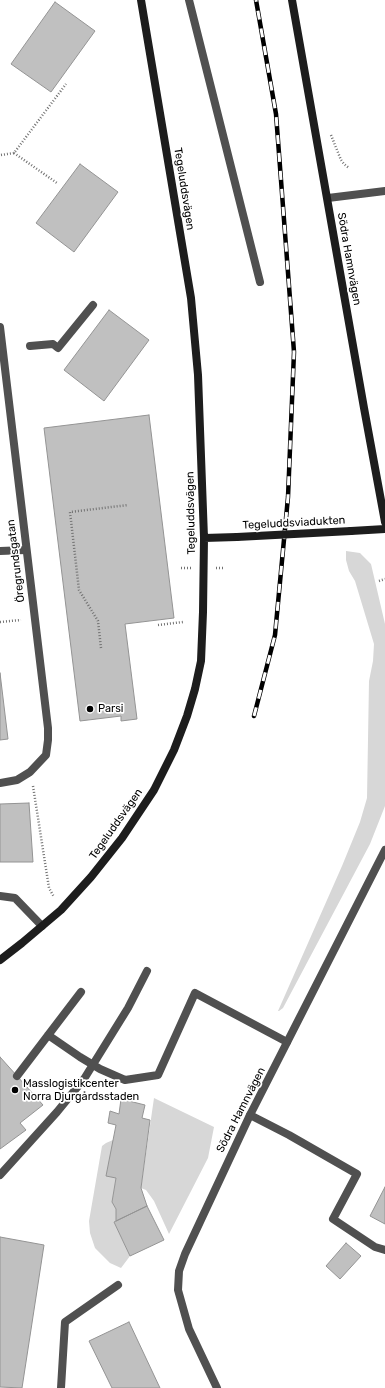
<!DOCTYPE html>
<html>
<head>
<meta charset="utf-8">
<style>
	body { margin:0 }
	canvas { display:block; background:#fff }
</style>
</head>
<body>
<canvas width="385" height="1388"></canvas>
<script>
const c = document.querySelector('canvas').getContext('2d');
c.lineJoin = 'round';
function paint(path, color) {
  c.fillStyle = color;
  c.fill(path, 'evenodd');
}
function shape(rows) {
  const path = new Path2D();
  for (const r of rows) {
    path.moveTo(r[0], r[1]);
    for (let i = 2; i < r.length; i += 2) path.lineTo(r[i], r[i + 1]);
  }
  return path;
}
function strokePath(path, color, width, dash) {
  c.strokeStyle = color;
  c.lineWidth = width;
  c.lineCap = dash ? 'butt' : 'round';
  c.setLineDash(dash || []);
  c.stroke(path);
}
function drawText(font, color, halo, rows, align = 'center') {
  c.font = font + ' Rubik,sans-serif';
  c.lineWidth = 3.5;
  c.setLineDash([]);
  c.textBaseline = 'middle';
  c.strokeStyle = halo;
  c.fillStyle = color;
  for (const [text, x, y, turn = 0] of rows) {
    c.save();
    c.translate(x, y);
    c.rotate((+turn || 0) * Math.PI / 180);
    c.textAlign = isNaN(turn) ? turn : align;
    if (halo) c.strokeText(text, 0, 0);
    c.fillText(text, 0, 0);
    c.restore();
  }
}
paint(shape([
	[346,551,360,553,371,564,385,624,385,806,370,844,283,1008,279,1011,278,1011,342,866,360,822,367,798,369,681,373,661,374,644,355,581,349,571,346,560],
	[154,1098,214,1127,208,1158,169,1234,154,1201,146,1190,141,1188],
	[113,1140,116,1178,112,1202,116,1209,116,1221,114,1222,130,1256,121,1268,110,1263,95,1248,90,1233,89,1221,102,1146,106,1143]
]), '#d7d7d7');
const building = shape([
	[55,2,95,31,51,92,11,64,55,2],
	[80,164,118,192,74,252,36,223,80,164],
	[109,310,149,340,104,401,64,370,109,310],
	[149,415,174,618,125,624,137,719,121,721,121,716,80,721,44,428,149,415],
	[0,673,8,739,0,740,0,673],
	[29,803,33,862,0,862,0,804,29,803],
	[0,1057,43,1105,20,1123,26,1130,0,1149,0,1057],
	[121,1099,145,1105,142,1118,150,1120,141,1188,147,1206,116,1221,116,1209,112,1202,116,1178,106,1176,116,1125,108,1123,110,1111,119,1114,121,1099],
	[385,1187,385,1224,370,1216,385,1187],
	[147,1206,164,1240,130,1256,114,1222,147,1206],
	[0,1237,44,1245,22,1388,0,1387,0,1237],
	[346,1243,361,1256,340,1279,326,1266,346,1243],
	[129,1322,160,1388,112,1388,89,1341,129,1322]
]);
paint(building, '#c0c0c0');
strokePath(building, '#949494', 1);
strokePath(shape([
	[331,135,341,160,344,164,349,168],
	[14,153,57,183],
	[1,155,14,153,66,84],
	[181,568,191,568],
	[216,568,224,568],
	[379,581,385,579],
	[0,622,21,620],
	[158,625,183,622],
	[101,648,98,621,79,590,70,512,128,505],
	[33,786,49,888,54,897]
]), '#727272', 2.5, [1, 2]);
strokePath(shape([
	[189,0,260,282],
	[0,551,26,550],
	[0,896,15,898,42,926],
	[48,1035,80,1057,100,1069,125,1080,158,1075,195,993,287,1042],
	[17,1076,81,992],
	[250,1115,289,1135,357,1174,333,1219,375,1247,385,1250],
	[0,1175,57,1112,84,1079,128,1008,147,971],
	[61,1388,65,1322,118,1285]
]), '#505050', 8);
strokePath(shape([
	[0,327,48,728,48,740,46,755,30,772,17,780,0,783],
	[30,346,53,344,58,348,93,305]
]), '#505050', 8);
strokePath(shape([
	[328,198,385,191],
	[217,1388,189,1329,178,1290,179,1271,185,1254,250,1115,385,850]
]), '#505050', 8);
strokePath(shape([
	[292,0,364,408,385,522],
	[351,531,385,529],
	[204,538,237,537],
	[0,960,22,943,61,910,91,877,122,838,154,790,174,750,187,716,195,689,201,661,203,612,204,538,198,375,191,298,141,0]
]), '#1d1d1d', 8);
const rail = shape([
	[254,716,275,635,288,497,294,352,276,114,256,0]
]);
strokePath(rail, '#000', 4.5);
strokePath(rail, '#fff', 3, [9]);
strokePath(shape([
	[237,537,351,531]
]), '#1d1d1d', 8);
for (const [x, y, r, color] of [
	[90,709,4,"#000"],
	[15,1090,4,"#000"]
]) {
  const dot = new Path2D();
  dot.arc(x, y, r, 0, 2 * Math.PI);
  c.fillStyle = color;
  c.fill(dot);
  strokePath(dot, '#fff', 1.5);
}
drawText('11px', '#000', '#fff', [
	["Tegeluddsvägen",184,189,81],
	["Södra Hamnvägen",349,259,80],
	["Tegeluddsvägen",191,513,-91],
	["Tegeluddsviadukten",294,523,-3],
	["Öregrundsgatan",16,561,-97],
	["Tegeluddsvägen",116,824,-55],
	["Södra Hamnvägen",241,1110,-63]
]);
drawText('11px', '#000', '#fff', [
	["Parsi",98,709],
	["Masslogistikcenter",23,1084],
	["Norra Djurgårdsstaden",23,1097]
], 'left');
</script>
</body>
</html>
